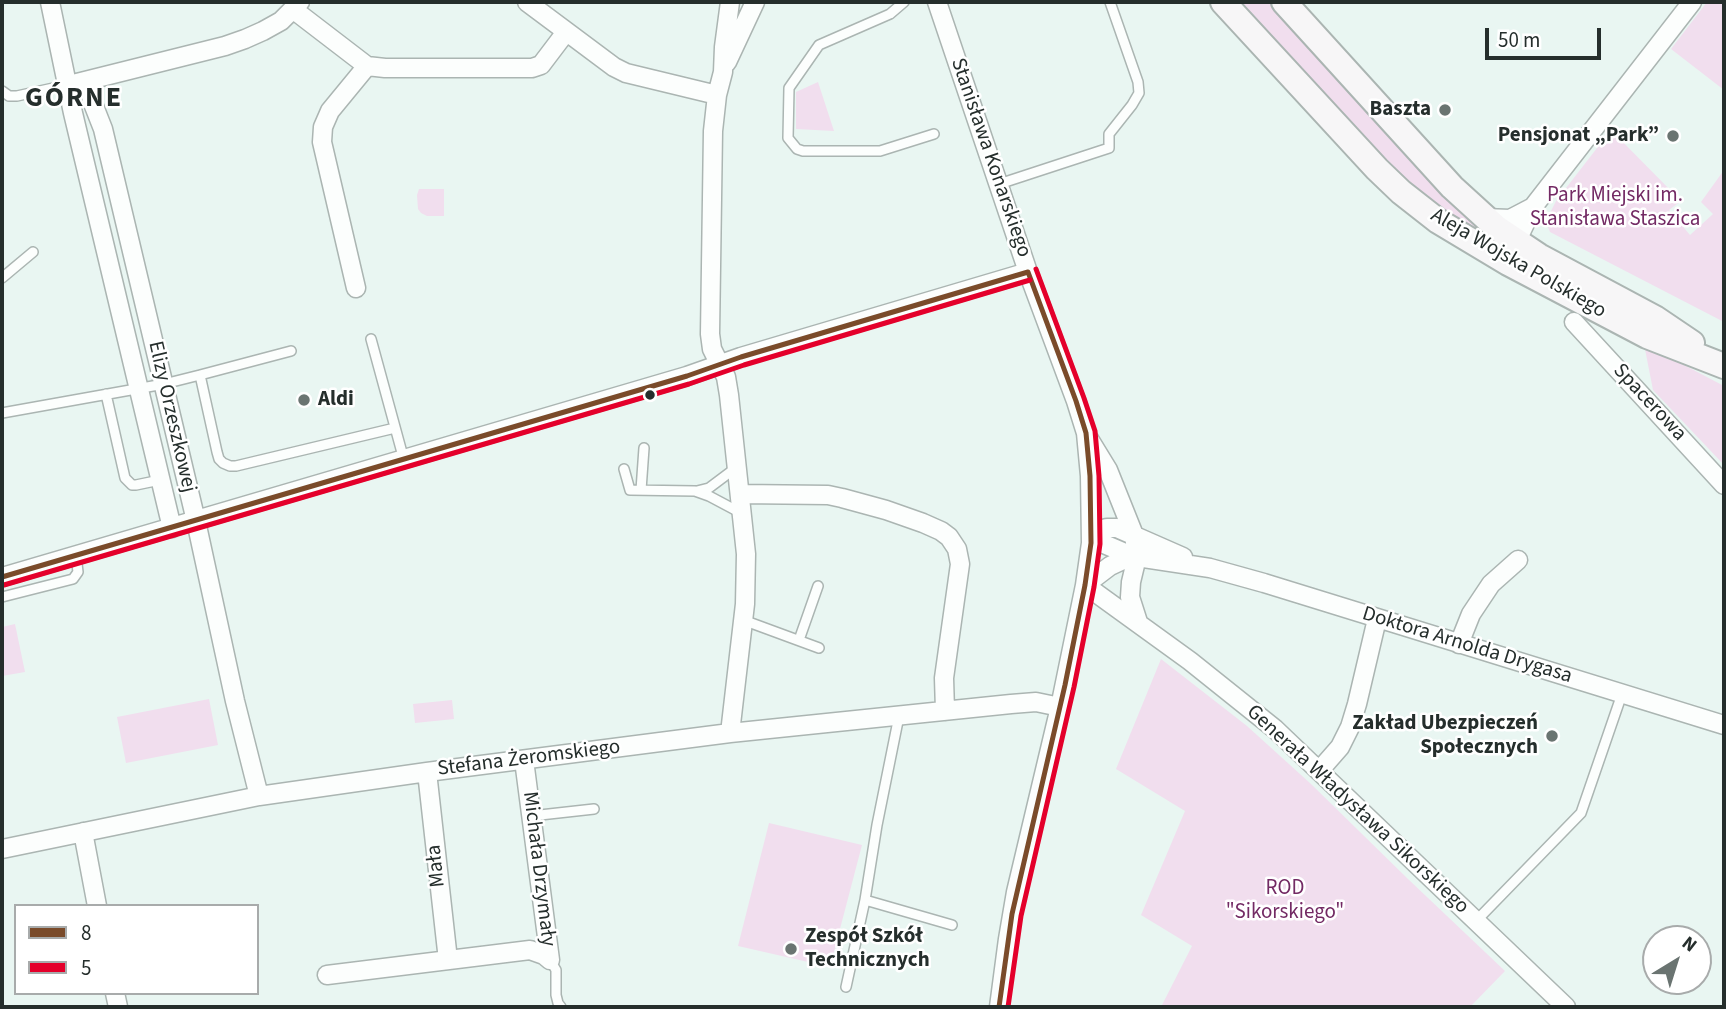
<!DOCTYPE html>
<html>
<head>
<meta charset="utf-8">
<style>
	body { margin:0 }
	#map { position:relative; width:1726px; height:1009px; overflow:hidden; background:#e9f6f2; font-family:"Source Sans 3",sans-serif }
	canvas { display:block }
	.frame { position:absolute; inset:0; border:4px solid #252e2c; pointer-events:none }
	.legend { position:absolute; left:14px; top:904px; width:245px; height:91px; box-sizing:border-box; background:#fff; border:2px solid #a8abab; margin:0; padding:9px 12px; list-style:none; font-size:21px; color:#252e2c }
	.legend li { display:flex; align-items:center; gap:14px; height:35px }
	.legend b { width:35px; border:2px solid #a8abab }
	.north { position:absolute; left:1642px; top:925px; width:70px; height:70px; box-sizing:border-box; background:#fff; border:2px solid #a8abab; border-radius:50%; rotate:38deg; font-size:19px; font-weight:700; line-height:28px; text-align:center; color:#252e2c }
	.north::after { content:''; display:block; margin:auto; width:24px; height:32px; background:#6a7471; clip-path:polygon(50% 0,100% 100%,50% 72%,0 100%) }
	.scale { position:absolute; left:1485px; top:28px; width:116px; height:32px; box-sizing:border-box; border:4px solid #252e2c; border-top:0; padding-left:9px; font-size:21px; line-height:24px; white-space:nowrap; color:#252e2c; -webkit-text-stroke:5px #fff; paint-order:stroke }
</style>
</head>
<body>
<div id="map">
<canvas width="1726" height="1009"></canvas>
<div class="frame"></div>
<ul class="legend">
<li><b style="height:9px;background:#7a4b2a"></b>8</li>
<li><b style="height:9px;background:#e4002b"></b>5</li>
</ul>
<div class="north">N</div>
<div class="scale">50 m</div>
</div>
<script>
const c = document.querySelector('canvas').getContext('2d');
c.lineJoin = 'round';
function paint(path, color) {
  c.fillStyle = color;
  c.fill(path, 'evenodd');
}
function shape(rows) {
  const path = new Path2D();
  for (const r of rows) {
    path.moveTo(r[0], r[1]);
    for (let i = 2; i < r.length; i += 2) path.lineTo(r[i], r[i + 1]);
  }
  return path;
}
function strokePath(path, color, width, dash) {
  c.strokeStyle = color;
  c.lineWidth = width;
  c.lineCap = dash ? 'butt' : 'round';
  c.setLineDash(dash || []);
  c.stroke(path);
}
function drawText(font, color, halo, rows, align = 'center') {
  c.font = font + ' "Source Sans 3",sans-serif';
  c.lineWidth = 5;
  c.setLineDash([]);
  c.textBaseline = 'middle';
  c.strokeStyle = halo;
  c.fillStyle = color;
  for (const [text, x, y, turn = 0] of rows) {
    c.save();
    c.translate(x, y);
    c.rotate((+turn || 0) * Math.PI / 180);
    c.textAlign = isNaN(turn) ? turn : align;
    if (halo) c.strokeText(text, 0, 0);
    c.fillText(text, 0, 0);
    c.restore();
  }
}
paint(shape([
	[1234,2,1273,2,1477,227,1478,231,1474,234,1396,176],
	[1707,2,1724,2,1724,90,1671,49],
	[818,82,834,131,796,129,796,92],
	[1611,130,1681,201,1669,210,1690,235,1713,214,1701,202,1724,170,1724,322,1550,232,1547,225,1547,219,1556,201],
	[419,189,444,189,444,216,427,216,421,213,418,209,417,195],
	[1644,344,1724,386,1724,465,1653,390],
	[15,624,25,672,2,676,2,627],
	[1161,659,1247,726,1311,784,1408,879,1505,971,1470,1007,1161,1007,1192,946,1141,915,1185,811,1116,769],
	[209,699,218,745,126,763,117,717],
	[452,700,454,719,415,723,413,704],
	[769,823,862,845,830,967,738,946]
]), '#f1deee');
const lane = shape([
	[904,2,890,14,819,45,789,88,788,138,797,149,803,151,880,151,934,134],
	[2,91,9,96,17,96,67,85],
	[999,184,1109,148,1109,134,1132,105,1139,93,1138,82,1110,2],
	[2,278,33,252],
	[371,339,404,460],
	[200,375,291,351],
	[106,394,125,478,132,485,136,485,160,480],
	[2,413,164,384,200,375,217,452,219,459,223,463,230,466,236,466,395,428],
	[624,469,630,490,695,491,709,496,741,513],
	[641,490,644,448],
	[697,491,709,488,737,467],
	[2,597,73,579,78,572,76,556],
	[743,620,819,648],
	[799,640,818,586],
	[899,716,877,825,865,900,952,925],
	[531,816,594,809],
	[1476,921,1581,813,1622,694],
	[550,960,556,970,556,995,558,1003,561,1007],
	[846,987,865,900]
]);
const street = shape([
	[50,2,73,113,172,528],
	[527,2,614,67,626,73,717,95],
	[937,2,1028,272,1076,401,1086,433,1090,476,1091,543,1085,585,1060,707,1016,892,1008,939,999,1007],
	[294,10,367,66,385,68,532,68,541,65,566,32],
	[727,62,755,2],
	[88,81,92,101,103,129,196,521,235,701,259,796],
	[77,83,225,46,245,39,263,31,281,21,300,2],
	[1485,218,1510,219,1533,207],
	[1505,243,1515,241,1520,234,1533,207,1692,2],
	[356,288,322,142,323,127,330,111,367,66],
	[1574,322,1724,485],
	[1089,439,1108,470,1134,535,1137,557,1131,582,1130,597,1138,622],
	[740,494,828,495,842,498,886,510,923,523,941,531,949,537,957,549,960,564,944,678,945,711],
	[1091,532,1104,544,1125,553,1137,557,1210,568,1264,583,1724,725],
	[1091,532,1107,528,1117,528,1183,557],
	[2,577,687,376,741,357,1028,272],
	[1085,585,1190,661,1275,729,1566,1007],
	[1085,585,1110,566,1125,559,1137,557],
	[1459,644,1471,614,1491,584,1518,560],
	[730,733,745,604,746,554,729,395,726,377,712,349,710,334,713,131,717,95,723,72,724,47,730,2],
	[524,760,550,960],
	[1319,771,1340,747,1350,727,1357,704,1377,619],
	[427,772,448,960],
	[83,832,97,906],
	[2,849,259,796,427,772,730,733,1011,704,1036,702,1060,707],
	[327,975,530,950,544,955,550,960],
	[115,993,118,1007]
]);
const secondary = shape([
	[1223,2,1377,169,1401,192,1438,221,1508,263,1647,336,1724,366],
	[1284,2,1452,187,1497,228,1539,256,1655,318,1692,343]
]);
strokePath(lane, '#abb5b2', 12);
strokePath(street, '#abb5b2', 21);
strokePath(secondary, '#abb5b2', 28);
strokePath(lane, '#fcfefd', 9);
strokePath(street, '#fcfefd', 18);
strokePath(secondary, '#f7f6f7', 24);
strokePath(shape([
	[2,577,687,376,741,357,1028,272],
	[999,1007,1012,914,1065,685,1085,585,1091,543,1090,476,1086,433,1076,401,1028,272]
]), '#7a4b2a', 5);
strokePath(shape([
	[4,585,689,384,744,365,1030,280],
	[1008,1007,1021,916,1074,687,1094,587,1100,544,1099,476,1095,431,1084,398,1036,269]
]), '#e4002b', 5);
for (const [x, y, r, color] of [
	[1445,110,7,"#6a7471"],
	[1673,136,7,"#6a7471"],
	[650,395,6,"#252e2c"],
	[304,400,7,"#6a7471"],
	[1552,736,7,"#6a7471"],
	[791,949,7,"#6a7471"]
]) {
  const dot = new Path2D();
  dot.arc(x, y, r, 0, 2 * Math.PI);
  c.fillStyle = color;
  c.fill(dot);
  strokePath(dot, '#fff', 2.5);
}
drawText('bold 21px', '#252e2c', '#fff', [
	["Baszta",1431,110],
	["Pensjonat „Park”",1659,136],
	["Aldi",318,400,"left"],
	["Zakład Ubezpieczeń",1538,724],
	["Społecznych",1538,748],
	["Zespół Szkół",805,937,"left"],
	["Technicznych",805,961,"left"]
], 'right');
drawText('21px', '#252e2c', '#fff', [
	["Stanisława Konarskiego",990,158,71],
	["Aleja Wojska Polskiego",1518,264,30],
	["Spacerowa",1649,403,47],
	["Elizy Orzeszkowej",171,417,77],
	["Doktora Arnolda Drygasa",1467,646,17],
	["Stefana Żeromskiego",529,759,-7],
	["Generała Władysława Sikorskiego",1357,810,43],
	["Mała",437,866,-96],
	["Michała Drzymały",538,869,83]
]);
drawText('21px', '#732a64', '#fff', [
	["Park Miejski im.",1615,196],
	["Stanisława Staszica",1615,220],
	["ROD",1285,889],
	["\"Sikorskiego\"",1285,913]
]);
c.letterSpacing = '2px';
drawText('bold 28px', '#252e2c', '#fff', [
	["GÓRNE",74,100]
]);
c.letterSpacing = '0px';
</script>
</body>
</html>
